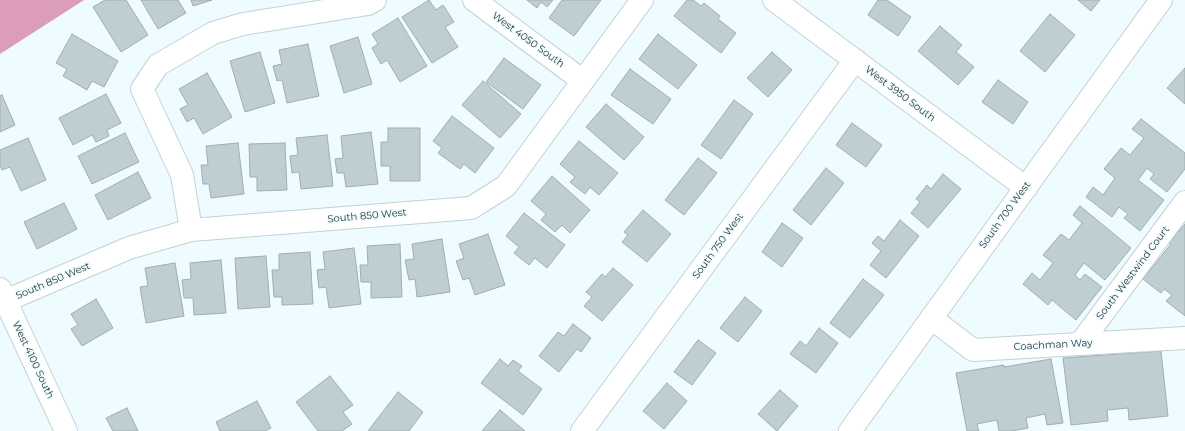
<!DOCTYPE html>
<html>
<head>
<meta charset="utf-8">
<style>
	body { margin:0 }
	canvas { display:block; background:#eefbff }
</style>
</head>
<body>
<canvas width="1185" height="431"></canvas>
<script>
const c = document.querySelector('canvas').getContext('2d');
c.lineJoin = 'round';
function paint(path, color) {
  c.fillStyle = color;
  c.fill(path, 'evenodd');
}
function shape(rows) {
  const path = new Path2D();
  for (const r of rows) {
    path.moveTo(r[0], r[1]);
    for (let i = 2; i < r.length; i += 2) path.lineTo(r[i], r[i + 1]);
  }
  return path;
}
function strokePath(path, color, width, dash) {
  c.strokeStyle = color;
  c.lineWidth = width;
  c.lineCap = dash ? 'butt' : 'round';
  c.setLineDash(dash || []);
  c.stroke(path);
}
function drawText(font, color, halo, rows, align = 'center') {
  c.font = font + ' Montserrat,sans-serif';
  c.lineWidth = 3;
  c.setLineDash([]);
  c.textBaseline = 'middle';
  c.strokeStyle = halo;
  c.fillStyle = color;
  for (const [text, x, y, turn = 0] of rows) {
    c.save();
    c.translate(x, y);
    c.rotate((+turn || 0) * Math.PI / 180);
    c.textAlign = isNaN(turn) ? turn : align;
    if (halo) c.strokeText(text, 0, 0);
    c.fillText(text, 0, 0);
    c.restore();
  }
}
paint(shape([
	[0,0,84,0,0,54]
]), '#dc9dbc');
const building = shape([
	[105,0,126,0,148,35,121,52,93,7,105,0],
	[141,0,178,0,186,13,158,29,141,0],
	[191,0,212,0,193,6,191,0],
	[429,0,436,10,443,5,454,22,445,27,458,47,432,63,402,17,429,0],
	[527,0,553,0,547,7,541,2,537,8,527,0],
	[562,0,601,0,574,36,549,18,562,0],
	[687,0,693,0,701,6,704,3,720,16,718,19,736,33,721,53,674,16,687,0],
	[878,0,887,0,911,17,898,36,868,15,878,0],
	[1078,0,1100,0,1091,11,1078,0],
	[1050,14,1075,35,1045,72,1020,51,1050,14],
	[398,18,427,66,400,82,387,60,381,64,372,48,378,44,372,34,398,18],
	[940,26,962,45,956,52,974,67,958,85,918,51,940,26],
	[72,34,118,61,104,87,92,81,87,90,63,76,67,69,56,63,72,34],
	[658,34,697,65,678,89,639,59,658,34],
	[358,37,372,84,344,93,330,46,358,37],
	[308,44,319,96,287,103,282,80,277,81,273,66,282,64,279,50,308,44],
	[260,52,275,103,245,112,230,61,260,52],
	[772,52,792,70,768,97,747,78,772,52],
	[504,58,541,85,523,109,486,82,504,58],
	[1185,68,1185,104,1167,88,1185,68],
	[630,69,671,99,653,124,611,95,630,69],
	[207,73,232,117,203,134,194,118,187,122,180,109,188,105,179,89,207,73],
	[998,80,1028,102,1013,124,982,102,998,80],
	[483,81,521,114,500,138,462,105,483,81],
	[106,94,121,123,107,130,109,136,96,142,92,135,73,145,59,118,106,94],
	[2,95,15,125,0,132,0,96,2,95],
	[734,100,753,114,721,159,701,145,734,100],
	[606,104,644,137,624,160,586,127,606,104],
	[452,116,494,148,475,173,464,164,460,169,438,153,442,148,433,141,452,116],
	[1141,119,1185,153,1185,169,1167,192,1150,179,1154,174,1147,168,1138,180,1164,200,1140,231,1124,218,1128,214,1119,207,1112,217,1086,197,1093,187,1103,195,1115,178,1104,169,1121,148,1130,155,1144,138,1132,129,1141,119],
	[852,123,882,145,866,167,836,145,852,123],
	[388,128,420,128,420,181,390,181,390,166,381,166,381,142,388,142,388,128],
	[371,132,378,184,346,187,344,173,337,173,335,159,343,158,341,136,371,132],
	[125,133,139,162,92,184,78,156,125,133],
	[327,135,333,186,301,189,299,172,292,173,290,156,298,155,296,138,327,135],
	[28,138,46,180,21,191,10,167,2,170,0,165,0,150,28,138],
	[579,141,618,173,599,195,590,187,585,194,570,182,575,177,560,164,579,141],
	[238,143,244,194,211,198,209,184,203,184,201,165,208,165,206,146,238,143],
	[285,143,287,190,257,191,257,177,250,177,249,144,285,143],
	[698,158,717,173,684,215,665,200,698,158],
	[826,168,844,183,811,225,793,210,826,168],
	[138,172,151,198,108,220,95,195,138,172],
	[943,174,961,189,928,228,911,213,920,202,916,199,927,185,931,189,943,174],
	[552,176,590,210,570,233,562,225,555,232,541,220,546,214,531,201,552,176],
	[64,203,77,229,37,249,24,222,64,203],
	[1080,206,1131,248,1105,280,1084,263,1075,275,1080,280,1085,274,1102,287,1076,320,1052,300,1048,305,1023,284,1032,273,1040,280,1053,263,1043,255,1061,234,1069,240,1082,223,1073,215,1080,206],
	[643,210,671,234,647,262,622,242,628,235,624,232,643,210],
	[524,213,565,245,547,268,535,258,529,265,514,253,519,247,506,236,524,213],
	[900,220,919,236,886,278,870,265,881,251,872,243,878,236,884,241,900,220],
	[782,223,803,238,782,267,762,252,782,223],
	[1185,224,1185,316,1166,301,1172,295,1164,289,1161,293,1143,279,1171,244,1169,243,1185,224],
	[488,234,505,285,475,295,469,278,463,280,456,261,464,258,459,244,488,234],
	[442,239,450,292,417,297,415,279,409,280,405,260,414,259,412,244,442,239],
	[400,244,402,297,371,298,371,282,361,282,360,265,368,265,367,246,400,244],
	[354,248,361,304,329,308,326,287,319,288,317,270,325,269,323,252,354,248],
	[310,252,313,304,282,305,282,297,274,297,272,270,279,270,279,254,310,252],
	[266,256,270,307,238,309,235,258,266,256],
	[221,260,226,313,194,315,193,298,184,298,182,280,191,279,190,263,221,260],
	[175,263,184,316,146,323,140,287,148,286,145,268,175,263],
	[613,268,633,285,602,321,584,306,592,297,586,292,602,274,605,277,613,268],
	[863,279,884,295,850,338,830,323,863,279],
	[745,297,762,311,738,342,720,328,745,297],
	[96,299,113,328,82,346,71,329,78,325,71,314,96,299],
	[573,324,591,338,581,352,577,349,559,372,539,356,558,332,564,336,573,324],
	[819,328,838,343,816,373,790,354,800,341,806,346,819,328],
	[698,340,716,353,692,385,674,372,698,340],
	[1161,351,1168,416,1129,420,1128,408,1107,410,1108,421,1071,425,1063,358,1161,351],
	[500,359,508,366,513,360,522,366,518,371,542,389,523,415,481,383,500,359],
	[1051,359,1063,423,1047,425,1045,414,1026,418,1028,428,1012,431,999,431,997,420,977,424,979,431,967,431,956,373,1004,365,1004,367,1051,359],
	[330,376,353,405,343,412,352,424,342,431,318,431,296,402,330,376],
	[667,383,687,401,664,429,643,411,667,383],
	[780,390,798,406,777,431,758,414,780,390],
	[398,392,423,412,409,431,368,431,398,392],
	[257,401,271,428,265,431,220,431,216,422,257,401],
	[127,408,138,431,113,431,106,418,127,408],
	[500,410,525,431,482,431,500,410]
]);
paint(building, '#beced2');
strokePath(building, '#9faeb3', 1);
const minor = shape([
	[474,0,583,81],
	[774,0,1026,188],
	[191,230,182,175,142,89,158,65,213,33,243,24,368,4,375,0],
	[0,289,66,431],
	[5,301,129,248,191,230,471,208,506,186,642,0],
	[931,318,973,350,1185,338],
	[1080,344,1185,202],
	[582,431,855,60],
	[850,431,1161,0]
]);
strokePath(minor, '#c2d2d6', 24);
strokePath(minor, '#fff', 22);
drawText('10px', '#2d3435', '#eefbff', [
	["West 4050 South",528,40,36],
	["West 3950 South",900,94,37],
	["South 700 West",1005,215,-54],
	["South 850 West",367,216,-5],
	["South 750 West",718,246,-54],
	["South Westwind Court",1133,273,-53],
	["South 850 West",53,281,-23],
	["Coachman Way",1053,345,-3],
	["West 4100 South",33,360,65]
]);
</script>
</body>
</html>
